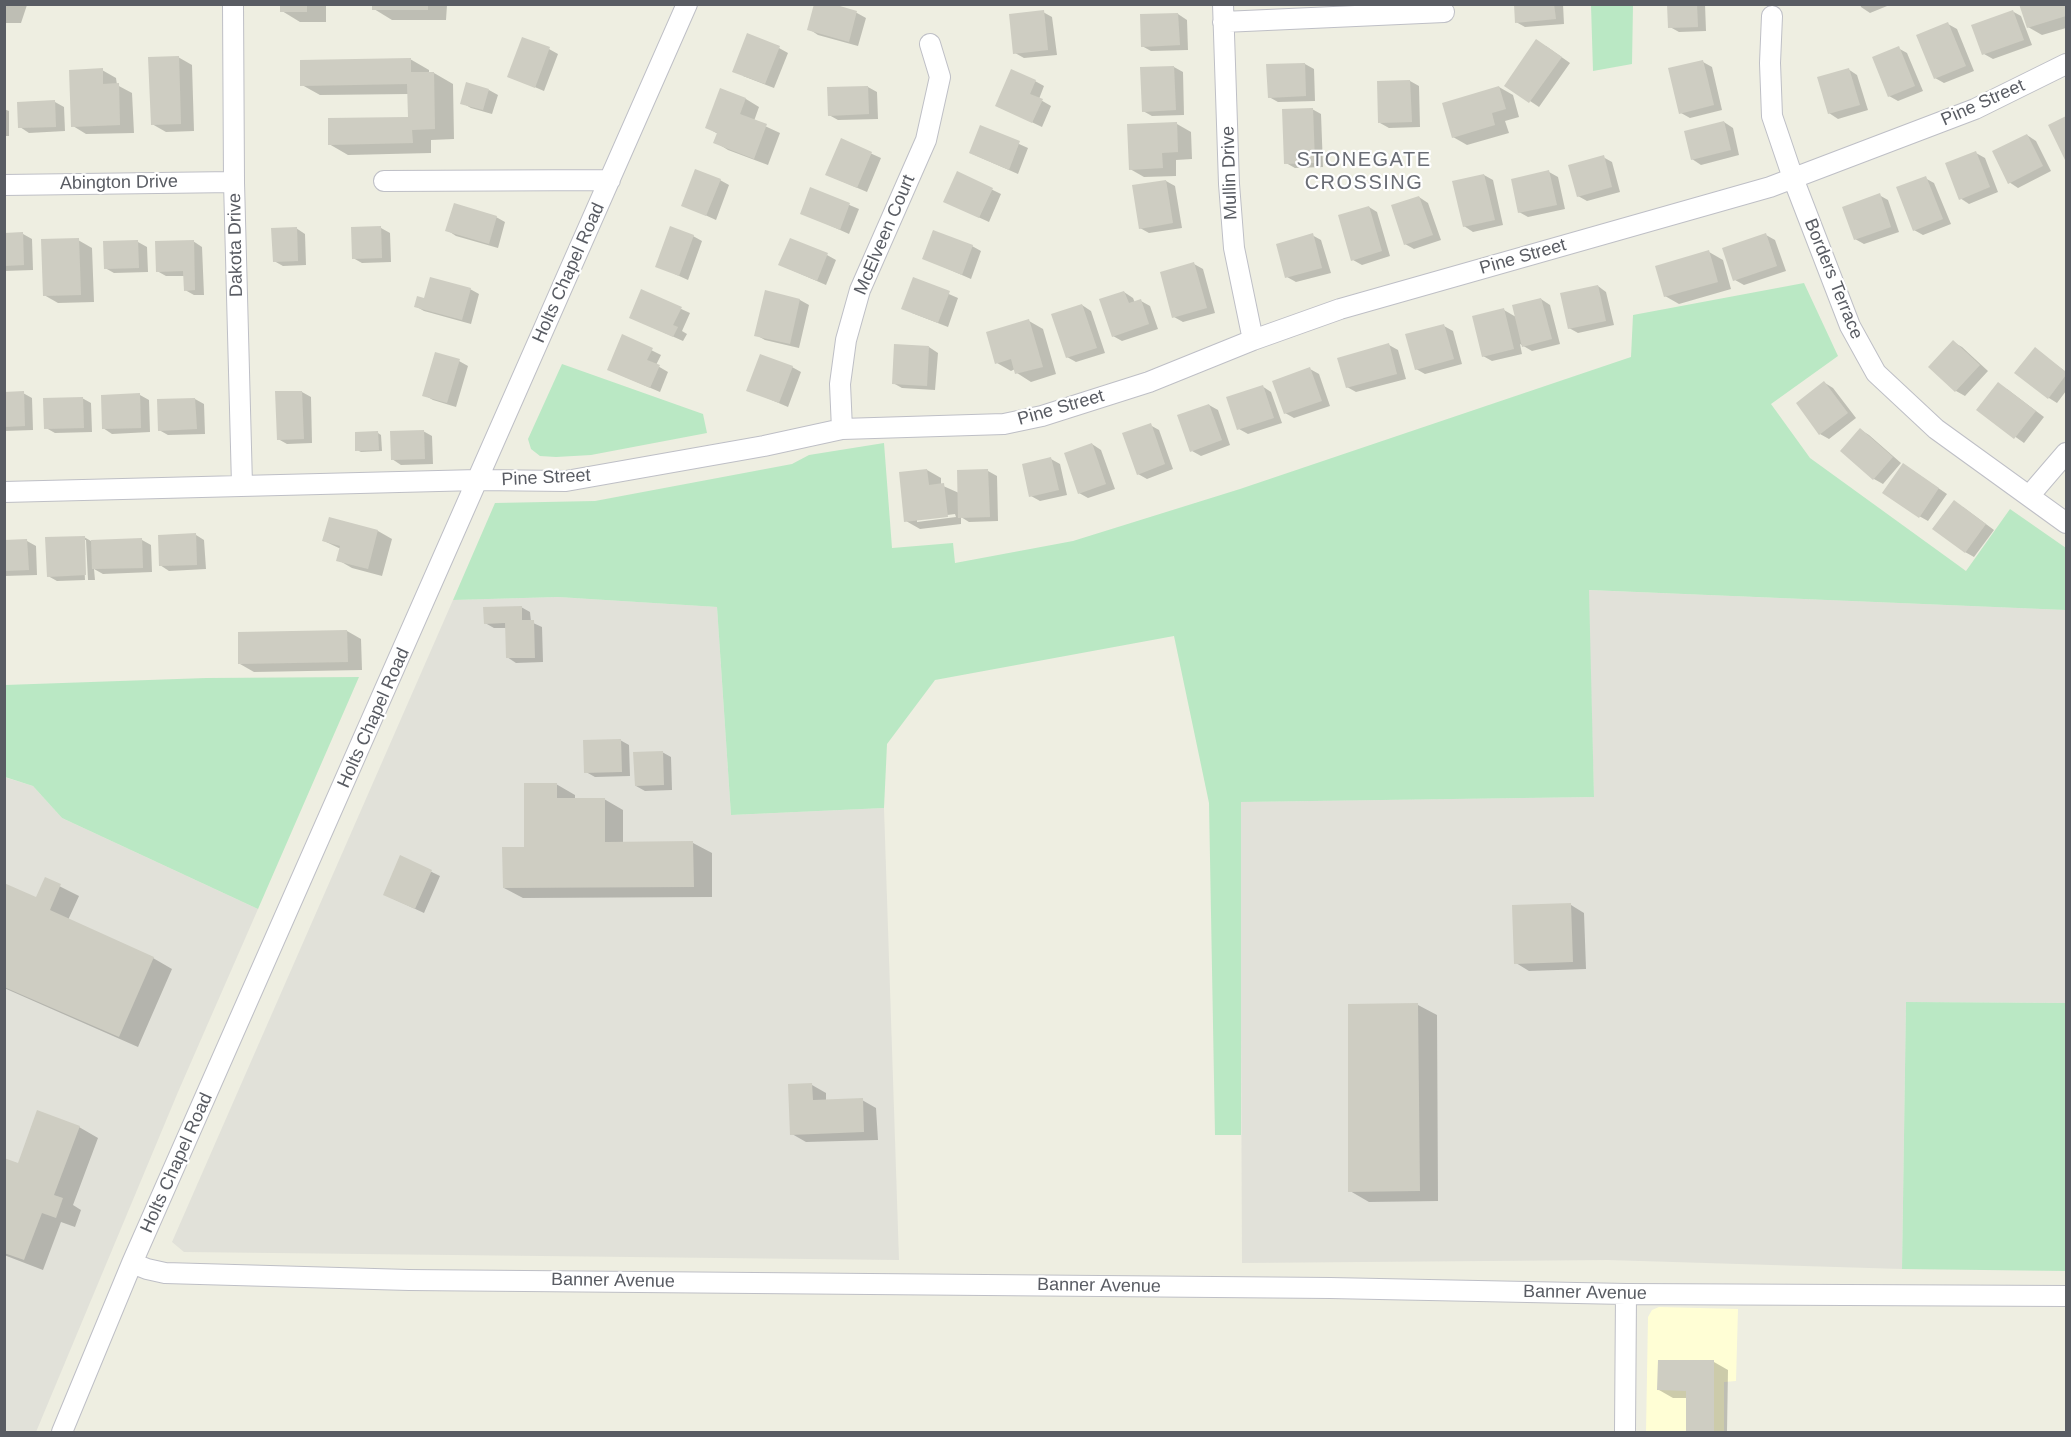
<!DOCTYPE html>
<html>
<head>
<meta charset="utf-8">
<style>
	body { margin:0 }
	#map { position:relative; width:2071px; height:1437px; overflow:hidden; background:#eeeee1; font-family:Arial,sans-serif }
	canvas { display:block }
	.frame { position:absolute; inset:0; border:6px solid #595c63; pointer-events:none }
</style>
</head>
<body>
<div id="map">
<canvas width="2071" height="1437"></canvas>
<div class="frame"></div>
</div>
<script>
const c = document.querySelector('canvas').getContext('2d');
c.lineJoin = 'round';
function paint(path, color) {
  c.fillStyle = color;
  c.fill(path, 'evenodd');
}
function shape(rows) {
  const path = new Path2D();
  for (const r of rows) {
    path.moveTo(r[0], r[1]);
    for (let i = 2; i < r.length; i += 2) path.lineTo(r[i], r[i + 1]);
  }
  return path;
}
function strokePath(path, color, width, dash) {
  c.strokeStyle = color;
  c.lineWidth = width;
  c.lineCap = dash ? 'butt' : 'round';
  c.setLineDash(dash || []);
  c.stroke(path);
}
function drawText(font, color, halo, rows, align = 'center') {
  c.font = font + ' Arial,sans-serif';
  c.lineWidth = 4.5;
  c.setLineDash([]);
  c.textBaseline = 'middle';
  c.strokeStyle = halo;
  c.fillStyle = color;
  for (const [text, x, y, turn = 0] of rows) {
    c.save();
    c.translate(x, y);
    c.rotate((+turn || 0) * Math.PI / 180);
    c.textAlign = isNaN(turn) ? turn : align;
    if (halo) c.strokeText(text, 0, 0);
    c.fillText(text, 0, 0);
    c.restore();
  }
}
paint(shape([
	[1659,1307,1738,1309,1736,1381,1724,1382,1724,1432,1646,1432,1648,1317,1652,1310]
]), '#fffed5');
paint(shape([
	[1588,590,2066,610,2066,1003,1906,1002,1902,1269,1608,1260,1242,1263,1240,802,1594,797],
	[558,597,717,607,731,815,884,808,899,1260,184,1252,172,1242,453,600],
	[4,777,33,786,62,818,258,909,178,1092,36,1432,4,1432]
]), '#e1e1d9');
paint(shape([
	[1591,5,1633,5,1632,64,1593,71],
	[1804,283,1838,356,1771,404,1810,458,1966,571,2010,509,2066,548,2066,610,1589,590,1594,797,1241,802,1241,1135,1215,1135,1209,803,1174,636,935,680,887,744,884,808,731,815,717,607,558,597,453,600,495,503,595,501,792,464,809,455,884,443,892,548,953,543,955,563,1073,541,1240,489,1631,357,1633,315],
	[562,364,703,414,707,433,591,455,556,457,540,456,531,449,528,439],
	[359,677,258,909,62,818,33,786,5,777,5,685,206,678],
	[1906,1002,2066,1003,2066,1271,1902,1269]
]), '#bae8c4');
paint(shape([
	[4,4,47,4,47,5,27,5,21,23,4,23],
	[282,4,326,4,326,22,300,22,282,11],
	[367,4,468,4,468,6,447,5,446,20,392,20,374,9,374,6],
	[827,4,857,13,866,18,858,46,818,35,809,29],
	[1151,4,1187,4,1187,5,1154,6],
	[1515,4,1563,4,1564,24,1525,27,1516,22],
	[1669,4,1705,4,1706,31,1679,32,1670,27],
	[1860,4,1892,4,1870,13,1861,7],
	[2021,4,2066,4,2066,28,2042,35,2028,27],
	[2012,11,2021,16,2032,45,1993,59,1984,54],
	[1043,12,1052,17,1057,55,1024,58,1015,53],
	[1178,14,1187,20,1188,50,1151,51,1142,46],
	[1948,24,1957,29,1974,71,1944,83,1935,78],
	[1546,46,1570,63,1539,107,1506,85],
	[779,48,788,53,774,88,743,76],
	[1898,48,1907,53,1923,91,1898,101,1889,96],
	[549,49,558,54,544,91,509,76],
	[178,57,192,65,194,131,166,132,152,124],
	[410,59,429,70,429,73,434,73,453,84,454,139,431,140,431,153,348,155,329,144,409,118,409,94,320,95,302,85],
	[1703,62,1712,67,1722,110,1690,118,1681,113],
	[1305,64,1314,69,1315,101,1278,102,1269,97],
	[1174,67,1183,72,1184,115,1152,116,1143,111],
	[1848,69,1857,75,1868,110,1838,119,1829,113],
	[102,70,116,78,117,85,132,93,134,133,86,134,73,126],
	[1035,81,1044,86,1039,99,1051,106,1042,127,1006,110],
	[1410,81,1419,86,1420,127,1389,128,1380,123],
	[868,87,877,92,878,119,838,120,829,115,828,88],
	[1499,87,1513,95,1519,117,1505,121,1509,133,1467,145,1453,137],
	[721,89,746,99,759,107,754,121,780,133,768,165,728,150,715,142,718,134,706,127],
	[489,90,498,95,492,114,471,108,462,103],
	[55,102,64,107,65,131,29,133,20,127],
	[4,109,9,111,9,136,4,136],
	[1312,109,1321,114,1323,167,1295,168,1286,163],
	[2066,118,2066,159,2050,126],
	[1724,122,1733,128,1739,155,1701,165,1692,159],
	[1177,124,1191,132,1192,159,1176,160,1176,176,1144,177,1130,169],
	[981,127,1028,148,1018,174,970,153],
	[2027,135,2036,141,2051,171,2018,188,2009,182],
	[841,140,881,158,867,192,827,175],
	[1976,153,1985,158,1998,192,1969,204,1960,198],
	[1603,157,1612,162,1620,192,1587,201,1578,196],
	[1549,172,1558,177,1565,209,1528,217,1519,212],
	[958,173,1001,194,989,222,954,206],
	[1484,175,1493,180,1503,225,1473,232,1464,226],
	[1925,178,1934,183,1951,224,1923,235,1914,230],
	[720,180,729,185,716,220,683,205],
	[1166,181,1175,186,1182,228,1149,233,1140,228],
	[811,189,859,209,849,234,802,213],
	[1879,195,1888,200,1899,232,1864,244,1855,239],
	[1419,197,1428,203,1441,240,1414,249,1405,244],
	[1369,207,1377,212,1390,256,1362,265,1353,260],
	[496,217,505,222,498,248,456,236,447,230],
	[296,228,305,234,306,265,283,266,274,261],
	[381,228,390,233,391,262,362,263,353,258],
	[4,234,23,234,32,239,33,270,4,271],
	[1312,235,1321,240,1331,273,1296,282,1287,277],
	[1766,235,1775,240,1786,271,1744,285,1735,280],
	[693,236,702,241,688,280,657,266],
	[78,240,92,248,94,302,58,303,44,295],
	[193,241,202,247,204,295,194,295,185,290,185,276,166,276,157,271],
	[138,242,147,247,148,272,114,273,105,268],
	[972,246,981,251,971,279,923,258],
	[1709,252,1723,260,1731,289,1679,304,1665,296],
	[827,255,836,260,826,285,780,265],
	[1194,264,1203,269,1215,313,1183,322,1174,317],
	[914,279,958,298,948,327,912,313],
	[1598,286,1606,292,1614,325,1578,333,1569,328],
	[470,289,479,294,471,324,424,311,415,306,425,300],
	[642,291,690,313,682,331,687,334,683,341,631,318],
	[766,292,800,300,809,305,799,348,765,340,756,335],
	[1124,292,1133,298,1135,303,1141,301,1150,306,1158,329,1122,341,1113,336],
	[1541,299,1550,305,1560,344,1532,351,1520,344,1522,354,1492,361,1483,356,1504,310,1516,317],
	[1082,305,1091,311,1105,353,1076,362,1067,357],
	[1029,321,1043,329,1056,374,1031,382,1017,373,1015,369,1011,371,997,363],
	[1444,326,1453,331,1462,364,1425,374,1416,369],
	[623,336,661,355,656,365,668,372,660,392,618,374],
	[1953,342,1962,347,1988,371,1965,396,1956,391,1930,366],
	[1389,345,1398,350,1406,379,1356,392,1347,387],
	[929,347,938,353,935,390,902,388,893,383],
	[2035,349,2066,372,2066,391,2057,403,2049,398],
	[459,361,468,366,456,407,433,400,424,395],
	[792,367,801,372,788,407,748,390],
	[1310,369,1319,374,1330,406,1294,418,1285,413],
	[1825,383,1833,388,1856,418,1829,439,1820,434],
	[1262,386,1271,392,1282,423,1248,434,1239,429],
	[2007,389,2044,417,2024,443,1978,410],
	[302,392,311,397,312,443,287,444,278,439],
	[23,393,32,398,33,430,4,431,4,394],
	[140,395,149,400,150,432,112,434,103,428],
	[82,398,91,403,92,432,55,433,46,428],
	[195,399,204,404,205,434,168,435,159,430,158,401],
	[1209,405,1218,410,1230,445,1201,456,1192,451],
	[1150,425,1159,430,1173,469,1147,479,1138,474],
	[1861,430,1869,435,1901,463,1883,484,1874,479,1842,451],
	[423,431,432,436,433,464,401,465,392,459],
	[378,433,381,435,382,451,361,452,357,450],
	[1092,444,1101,450,1115,489,1088,498,1079,493],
	[1051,459,1060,464,1067,495,1040,501,1031,496],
	[927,470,941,478,941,485,959,493,988,471,997,476,998,521,969,522,961,517,961,524,920,529,906,521],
	[955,514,956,517,917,522,917,519],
	[1912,470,1947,494,1928,521,1919,516],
	[1963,507,1994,530,1974,557,1965,552],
	[330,518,378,531,392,539,382,576,352,568,338,560,341,549,324,541],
	[196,535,204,540,206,569,169,571,160,565],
	[84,537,91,541,142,540,151,545,152,572,103,574,94,569,95,580,88,580,86,540,83,540,85,580,57,581,48,576],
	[4,541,27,541,36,546,37,575,4,576],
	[521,607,530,612,531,622,542,627,543,662,516,663,507,657,506,628,494,628,485,623],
	[347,631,361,639,362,670,254,672,240,664],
	[620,740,629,745,630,776,595,777,586,772],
	[662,752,671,757,672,790,645,791,636,786],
	[556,784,575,795,575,800,604,799,623,810,623,843,693,843,712,853,712,897,523,898,504,888],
	[401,857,440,876,424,913,385,895],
	[45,879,79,896,68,920,153,958,172,969,138,1047,4,988,4,885,37,899],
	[1571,905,1584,913,1586,969,1529,971,1516,963],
	[1418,1005,1437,1015,1438,1201,1369,1202,1350,1191],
	[812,1085,826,1093,826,1101,862,1100,876,1108,878,1140,806,1142,792,1134],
	[79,1127,98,1138,73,1205,81,1210,75,1227,61,1222,43,1270,4,1255,4,1159,19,1164],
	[1714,1362,1728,1370,1727,1432,1688,1432,1688,1398,1673,1398,1659,1390]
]), '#0003');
paint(shape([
	[280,4,307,4,307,12,280,12],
	[372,4,428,4,428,10,372,10],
	[814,4,833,4,857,11,849,42,807,30],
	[1514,4,1554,4,1556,19,1515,23],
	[1667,4,1697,4,1698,27,1668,28],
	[2019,4,2066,4,2066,16,2027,28],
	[1044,10,1048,50,1013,54,1009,14],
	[2013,10,2024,40,1982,55,1971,25],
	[1178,13,1180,45,1141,47,1140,14],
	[1948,22,1966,66,1934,79,1916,35],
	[747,33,780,46,765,84,732,72],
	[522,37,550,47,535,88,507,77],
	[1536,39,1562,57,1529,103,1504,86],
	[1899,46,1915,86,1888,97,1872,57],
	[179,56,181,124,151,125,148,57],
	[411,58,411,72,434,72,435,129,412,130,413,143,328,145,328,118,408,117,407,84,300,86,300,60],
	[1703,60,1714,105,1679,114,1668,68],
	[1305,63,1306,96,1268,98,1266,64],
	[1174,66,1176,110,1142,112,1140,67],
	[103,68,103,84,119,83,120,125,71,127,69,70],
	[1849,68,1860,105,1828,114,1817,77],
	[1011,69,1036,80,1030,94,1043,99,1032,123,995,106],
	[1410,80,1412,122,1378,123,1377,81],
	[466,82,489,89,483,110,460,104],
	[868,86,869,114,828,116,827,87],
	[1499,86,1506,109,1492,113,1495,125,1452,138,1442,103],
	[720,88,746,98,740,114,767,124,754,159,713,143,717,133,705,128],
	[55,100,56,127,18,128,17,102],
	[1313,108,1315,163,1284,164,1282,109],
	[2066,116,2066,159,2065,160,2048,125],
	[1724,121,1731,150,1691,160,1684,131],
	[1177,122,1178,152,1162,153,1163,168,1129,170,1127,124],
	[980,125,1020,141,1009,170,969,153],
	[2027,134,2043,166,2008,184,1992,151],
	[841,138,872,152,857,188,825,175],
	[1976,151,1990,187,1959,200,1945,163],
	[1604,155,1612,187,1577,197,1568,165],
	[695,169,721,179,706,216,681,206],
	[1549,170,1557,205,1518,213,1511,179],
	[957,171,993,188,979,218,943,202],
	[1484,174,1495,220,1463,227,1452,181],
	[1926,176,1943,219,1913,231,1896,187],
	[1166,180,1173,223,1139,229,1132,185],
	[810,187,850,203,840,230,800,214],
	[1880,193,1891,227,1854,240,1842,207],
	[1419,196,1433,235,1404,245,1391,205],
	[454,203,497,216,489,244,445,231],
	[1369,206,1382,251,1351,261,1338,215],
	[381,226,382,258,352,259,351,227],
	[670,226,694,235,679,276,655,267],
	[297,227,298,261,273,262,271,228],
	[933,230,973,245,962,275,922,259],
	[23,232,24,265,4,266,4,233],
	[1313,233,1322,268,1285,278,1276,244],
	[1766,233,1777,266,1733,281,1722,248],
	[79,238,81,295,43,296,41,239],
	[790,238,828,253,817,281,778,265],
	[138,240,139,268,104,269,103,241],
	[194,240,195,290,184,291,183,271,156,272,155,241],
	[1709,250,1718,282,1664,297,1655,266],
	[1194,262,1207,308,1172,318,1160,272],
	[430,277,471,288,462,320,414,307,417,296,424,298],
	[913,277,950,291,938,323,901,309],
	[1598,285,1606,321,1568,329,1560,293],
	[641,289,682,307,673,325,678,327,673,337,629,318],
	[765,290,800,299,790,344,754,336],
	[1124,291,1129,303,1141,299,1149,324,1112,337,1099,299],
	[1541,298,1552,339,1522,347,1512,305],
	[1082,304,1097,348,1066,358,1051,314],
	[1504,308,1514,349,1482,357,1472,316],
	[1029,319,1043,367,1015,374,1011,359,995,364,986,332],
	[1444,324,1454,359,1415,370,1405,334],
	[622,334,653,348,647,360,660,365,650,388,607,370],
	[1953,340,1980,365,1955,392,1928,367],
	[1389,343,1397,374,1346,388,1337,358],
	[894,344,929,346,927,386,892,384],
	[2035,347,2066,372,2066,375,2048,399,2014,373],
	[435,352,460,359,447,403,422,396],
	[760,354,793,366,779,403,746,391],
	[1310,367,1322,401,1284,414,1272,381],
	[1824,381,1848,413,1819,435,1796,403],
	[1998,382,2036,411,2014,439,1976,410],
	[1263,385,1274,418,1237,430,1226,397],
	[24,391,25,426,4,427,4,392],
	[275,391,302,391,304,439,277,440],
	[140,393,141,428,102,429,101,395],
	[83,397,84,428,44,429,43,398],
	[195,398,197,429,158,431,157,399],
	[1209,404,1222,440,1190,452,1177,415],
	[1151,423,1165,464,1137,475,1122,433],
	[1860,428,1893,457,1873,480,1840,451],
	[424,430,425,459,391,460,390,431],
	[378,431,379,450,355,451,355,432],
	[1092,443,1106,484,1078,494,1064,453],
	[1051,457,1059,490,1029,497,1022,464],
	[1903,463,1939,488,1919,518,1882,493],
	[927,469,929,485,944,483,948,517,904,522,899,472],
	[988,469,990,517,958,518,957,470],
	[1954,500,1986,524,1965,553,1932,529],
	[329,517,378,530,368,569,336,561,340,546,322,541],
	[196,533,197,565,159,566,158,535],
	[85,536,86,575,47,577,45,537],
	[142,538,143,568,92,569,91,540],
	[27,539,29,570,4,571,4,540],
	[522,606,522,620,534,620,535,658,506,658,505,623,484,624,483,607],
	[347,630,348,662,238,664,238,632],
	[621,739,622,772,584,773,583,740],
	[663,751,664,785,635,786,633,752],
	[524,783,557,783,557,798,605,798,605,842,693,841,694,887,503,888,502,847,524,847],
	[400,855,432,870,415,909,383,895],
	[45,877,61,884,50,910,154,957,119,1037,4,987,4,883,36,897],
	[1571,903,1573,962,1514,964,1512,905],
	[1418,1003,1420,1191,1348,1192,1348,1004],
	[812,1083,813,1100,863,1098,864,1132,790,1135,788,1084],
	[37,1110,80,1126,54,1195,63,1198,56,1218,42,1213,24,1260,4,1253,4,1158,18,1163],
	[1658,1360,1714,1360,1714,1432,1686,1432,1686,1391,1657,1390]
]), '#cecdc2');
const minor = shape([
	[233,4,234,182,242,485],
	[1223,4,1229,184,1234,248,1253,340],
	[1772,16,1770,63,1772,116,1793,178,1850,326,1876,373,1936,429,2066,523],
	[1223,22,1444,12],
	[384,181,610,180],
	[4,185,234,182],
	[842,429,840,384,846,340,860,290,926,140,940,77,930,44],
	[4,492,478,480,566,481,764,446,842,429,1004,424,1042,416,1149,382,1253,340,1340,309,1770,187,1975,109,2066,64],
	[2029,496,2066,453],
	[132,1263,147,1269,165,1273,409,1280,1330,1288,1626,1294,2066,1296],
	[62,1432,132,1263,687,4],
	[1625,1432,1626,1294]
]);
strokePath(minor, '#bebfc6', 22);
strokePath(minor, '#fff', 20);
drawText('18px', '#595c63', '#fff', [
	["Pine Street",1983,103,-24],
	["Mullin Drive",1230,173,-92],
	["Abington Drive",119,183,-1],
	["McElveen Court",885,235,-67],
	["Dakota Drive",236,245,-91],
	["Pine Street",1523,257,-16],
	["Holts Chapel Road",569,273,-66],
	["Borders Terrace",1833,279,68],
	["Pine Street",1061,408,-16],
	["Pine Street",546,478,-3],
	["Holts Chapel Road",374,718,-66],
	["Holts Chapel Road",177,1163,-66],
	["Banner Avenue",613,1281,1],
	["Banner Avenue",1099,1286,1],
	["Banner Avenue",1585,1293,1]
]);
c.letterSpacing = '1.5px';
drawText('20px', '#6a6d75', '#fff', [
	["STONEGATE",1364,160],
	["CROSSING",1364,183]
]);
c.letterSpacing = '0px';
</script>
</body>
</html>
